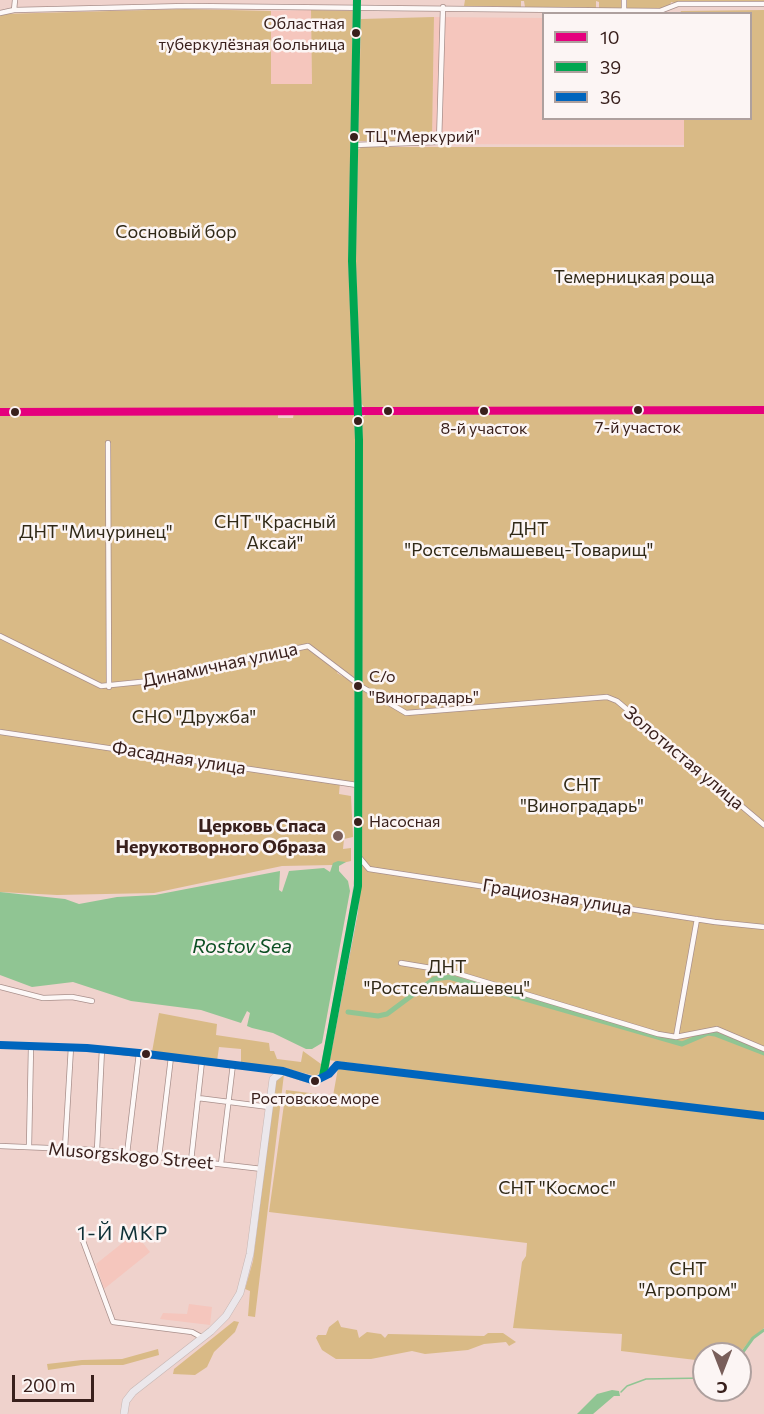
<!DOCTYPE html>
<html>
<head>
<meta charset="utf-8">
<style>
	body { margin:0 }
	#map { position:relative; width:764px; height:1414px; overflow:hidden; background:#efd2cc; font-family:Commissioner,sans-serif }
	canvas { display:block }
	.legend { position:absolute; left:542px; top:12px; width:210px; height:108px; box-sizing:border-box; background:#fcf5f4; border:2px solid #aea09e; margin:0; padding:8px 10px; list-style:none; font-size:18px; color:#39201c }
	.legend li { display:flex; align-items:center; gap:12px; height:30px }
	.legend b { width:30px; border:2px solid #aea09e }
	.north { position:absolute; left:692px; top:1342px; width:60px; height:60px; box-sizing:border-box; background:#fcf5f4; border:2px solid #aea09e; border-radius:50%; rotate:180deg; font-size:16px; font-weight:700; line-height:24px; text-align:center; color:#39201c }
	.north::after { content:''; display:block; margin:auto; width:21px; height:27px; background:#795e5a; clip-path:polygon(50% 0,100% 100%,50% 72%,0 100%) }
	.scale { position:absolute; left:12px; top:1375px; width:82px; height:27px; box-sizing:border-box; border:3px solid #39201c; border-top:0; padding-left:8px; font-size:18px; line-height:21px; white-space:nowrap; color:#39201c; -webkit-text-stroke:4px #fcf5f4; paint-order:stroke }
</style>
</head>
<body>
<div id="map">
<canvas width="764" height="1414"></canvas>
<ul class="legend">
<li><b style="height:8px;background:#e5007d"></b>10</li>
<li><b style="height:8px;background:#00a651"></b>39</li>
<li><b style="height:8px;background:#0065bd"></b>36</li>
</ul>
<div class="north">С</div>
<div class="scale">200 m</div>
</div>
<script>
const c = document.querySelector('canvas').getContext('2d');
c.lineJoin = 'round';
function paint(path, color) {
  c.fillStyle = color;
  c.fill(path, 'evenodd');
}
function shape(rows) {
  const path = new Path2D();
  for (const r of rows) {
    path.moveTo(r[0], r[1]);
    for (let i = 2; i < r.length; i += 2) path.lineTo(r[i], r[i + 1]);
  }
  return path;
}
function strokePath(path, color, width, dash) {
  c.strokeStyle = color;
  c.lineWidth = width;
  c.lineCap = dash ? 'butt' : 'round';
  c.setLineDash(dash || []);
  c.stroke(path);
}
function drawText(font, color, halo, rows, align = 'center') {
  c.font = font + ' Commissioner,sans-serif';
  c.lineWidth = 5;
  c.setLineDash([]);
  c.textBaseline = 'middle';
  c.strokeStyle = halo;
  c.fillStyle = color;
  for (const [text, x, y, turn = 0] of rows) {
    c.save();
    c.translate(x, y);
    c.rotate((+turn || 0) * Math.PI / 180);
    c.textAlign = isNaN(turn) ? turn : align;
    if (halo) c.strokeText(text, 0, 0);
    c.fillText(text, 0, 0);
    c.restore();
  }
}
paint(shape([
	[311,10,312,84,271,84,271,11],
	[434,17,543,18,544,118,684,119,684,145,432,144],
	[135,1233,150,1252,104,1289,96,1264],
	[189,1304,212,1307,210,1325,160,1319,163,1313,187,1314]
]), '#f5c6bd');
paint(shape([
	[465,0,764,0,764,4,678,4,671,2,670,6,662,9,599,8,599,2,596,1,596,8,525,7,524,1,521,1,521,7,464,6],
	[185,9,271,11,271,84,312,84,311,10,354,11,351,294,356,403,353,407,0,410,0,14],
	[764,10,764,407,365,408,361,403,355,263,356,151,362,147,684,147,684,119,750,118,750,14,680,13,681,11],
	[434,17,432,141,358,141,361,19],
	[278,411,278,418,293,418,294,412,354,412,360,420,368,413,764,413,764,1114,328,1060,359,890,358,682,339,669,337,673,356,684,356,784,340,782,339,794,351,796,353,837,344,839,343,849,351,848,351,861,333,865,282,866,154,893,57,895,0,892,0,412],
	[159,1013,217,1024,216,1035,269,1043,270,1051,274,1051,277,1059,301,1062,303,1051,321,1064,320,1072,316,1076,283,1068,241,1063,241,1049,219,1047,217,1061,152,1052],
	[338,1068,764,1118,764,1328,751,1339,739,1354,704,1354,704,1361,621,1351,622,1334,513,1328,522,1262,526,1256,527,1243,269,1212,286,1090,333,1096],
	[284,1074,255,1317,248,1316,250,1291,245,1289,253,1261,276,1077],
	[338,1320,341,1327,357,1330,359,1338,367,1332,381,1334,385,1338,388,1334,484,1336,488,1333,503,1333,516,1342,509,1346,506,1342,484,1344,468,1350,425,1354,412,1351,371,1359,336,1359,322,1350,316,1338,318,1335,326,1335,329,1327],
	[234,1321,239,1322,235,1332,214,1352,207,1367,195,1375,173,1374,174,1369],
	[158,1349,159,1355,123,1365,82,1365,48,1370,47,1364,82,1360,122,1359]
]), '#d9ba86');
paint(shape([
	[338,861,346,862,339,866,339,871,348,881,350,891,322,1043,312,1049,306,1049,273,1033,252,1028,247,1026,250,1013,247,1011,241,1023,201,1010,131,1001,73,982,32,987,0,975,0,892,65,899,79,904,117,897,155,895,280,871,279,890,282,892,289,871,324,868,330,872,333,863],
	[612,1390,619,1391,620,1396,614,1396,593,1414,577,1414,597,1394]
]), '#90c593');
strokePath(shape([
	[621,1392,627,1386,646,1379,704,1378]
]), '#90c593', 1.5);
strokePath(shape([
	[740,1356,753,1338,764,1330]
]), '#90c593', 3);
strokePath(shape([
	[348,1012,378,1016,387,1014,434,979,449,977,682,1044,708,1033,715,1034,764,1053]
]), '#90c593', 5);
const minor = shape([
	[624,0,624,10],
	[14,10,15,0],
	[0,13,14,10,187,6,660,11,678,4,764,4],
	[354,145,439,142,443,7],
	[0,412,764,410],
	[108,443,109,687],
	[0,636,101,686,170,679,220,665,308,646,362,687,406,713,607,697,617,701,764,825],
	[0,732,357,785],
	[359,857,369,869,715,922,764,927],
	[401,963,449,971,658,1034,676,1037,717,1029,764,1049],
	[0,987,43,998,72,997,92,1001],
	[676,1037,697,919],
	[0,1045,87,1048,283,1071],
	[323,1076,332,1071,337,1065,764,1116],
	[198,1098,269,1107],
	[0,1146,97,1150,262,1169],
	[29,1147,31,1046],
	[65,1148,71,1047],
	[97,1150,102,1049],
	[127,1154,139,1053],
	[159,1157,171,1057],
	[191,1161,202,1061],
	[221,1164,233,1064],
	[83,1241,113,1322,192,1332,203,1338]
]);
const major = shape([
	[124,1414,126,1401,133,1392,211,1331,226,1316,240,1293,250,1254,273,1079,283,1071,315,1081,323,1076,354,913,358,879,359,440,352,261,357,0]
]);
strokePath(minor, '#a88f8b', 6);
strokePath(major, '#c6b6b3', 8);
strokePath(minor, '#fdf8f7', 4.5);
strokePath(major, '#ebe7eb', 7);
strokePath(shape([
	[0,412,764,410]
]), '#e5007d', 8);
strokePath(shape([
	[323,1076,358,886,359,440,352,261,357,0]
]), '#00a651', 8);
strokePath(shape([
	[0,1045,87,1048,139,1053,283,1071,315,1081,329,1074,337,1065,764,1116]
]), '#0065bd', 8);
for (const [x, y, r, color] of [
	[356,33,5,"#39201c"],
	[354,137,5,"#39201c"],
	[638,410,5,"#39201c"],
	[388,411,5,"#39201c"],
	[484,411,5,"#39201c"],
	[15,412,5,"#39201c"],
	[358,421,5,"#39201c"],
	[358,686,5,"#39201c"],
	[358,822,5,"#39201c"],
	[338,836,6,"#795e5a"],
	[146,1054,5,"#39201c"],
	[315,1081,5,"#39201c"]
]) {
  const dot = new Path2D();
  dot.arc(x, y, r, 0, 2 * Math.PI);
  c.fillStyle = color;
  c.fill(dot);
  strokePath(dot, '#fcf5f4', 2);
}
drawText('16px', '#39201c', '#fcf5f4', [
	["Областная",345,24,"right"],
	["туберкулёзная больница",345,45,"right"],
	["ТЦ \"Меркурий\"",365,137],
	["7-й участок",638,428,"center"],
	["8-й участок",484,429,"center"],
	["С/о",369,677],
	["\"Виноградарь\"",369,698],
	["Насосная",369,822],
	["Ростовское море",315,1099,"center"]
], 'left');
drawText('18px', '#302917', '#fcf5f4', [
	["Сосновый бор",176,232],
	["Темерницкая роща",634,277],
	["СНТ \"Красный",275,522],
	["Аксай\"",275,543],
	["ДНТ",529,529],
	["\"Ростсельмашевец-Товарищ\"",529,550],
	["ДНТ \"Мичуринец\"",96,532],
	["СНО \"Дружба\"",194,717],
	["СНТ",582,785],
	["\"Виноградарь\"",582,806],
	["ДНТ",447,967],
	["\"Ростсельмашевец\"",447,988],
	["СНТ \"Космос\"",557,1188],
	["СНТ",688,1269],
	["\"Агропром\"",688,1290]
]);
drawText('18px', '#39201c', '#fcf5f4', [
	["Динамичная улица",220,665,-12],
	["Фасадная улица",179,758,9],
	["Золотистая улица",684,758,40],
	["Грациозная улица",557,897,9],
	["Musorgskogo Street",131,1156,5]
]);
drawText('bold 18px', '#39201c', '#fcf5f4', [
	["Церковь Спаса",326,826],
	["Нерукотворного Образа",326,847]
], 'right');
drawText('italic 20px', '#0c4f23', '#fcf5f4', [
	["Rostov Sea",242,946]
]);
c.letterSpacing = '1.5px';
drawText('20px', '#0e3036', '#fcf5f4', [
	["1-Й МКР",123,1233]
]);
c.letterSpacing = '0px';
</script>
</body>
</html>
